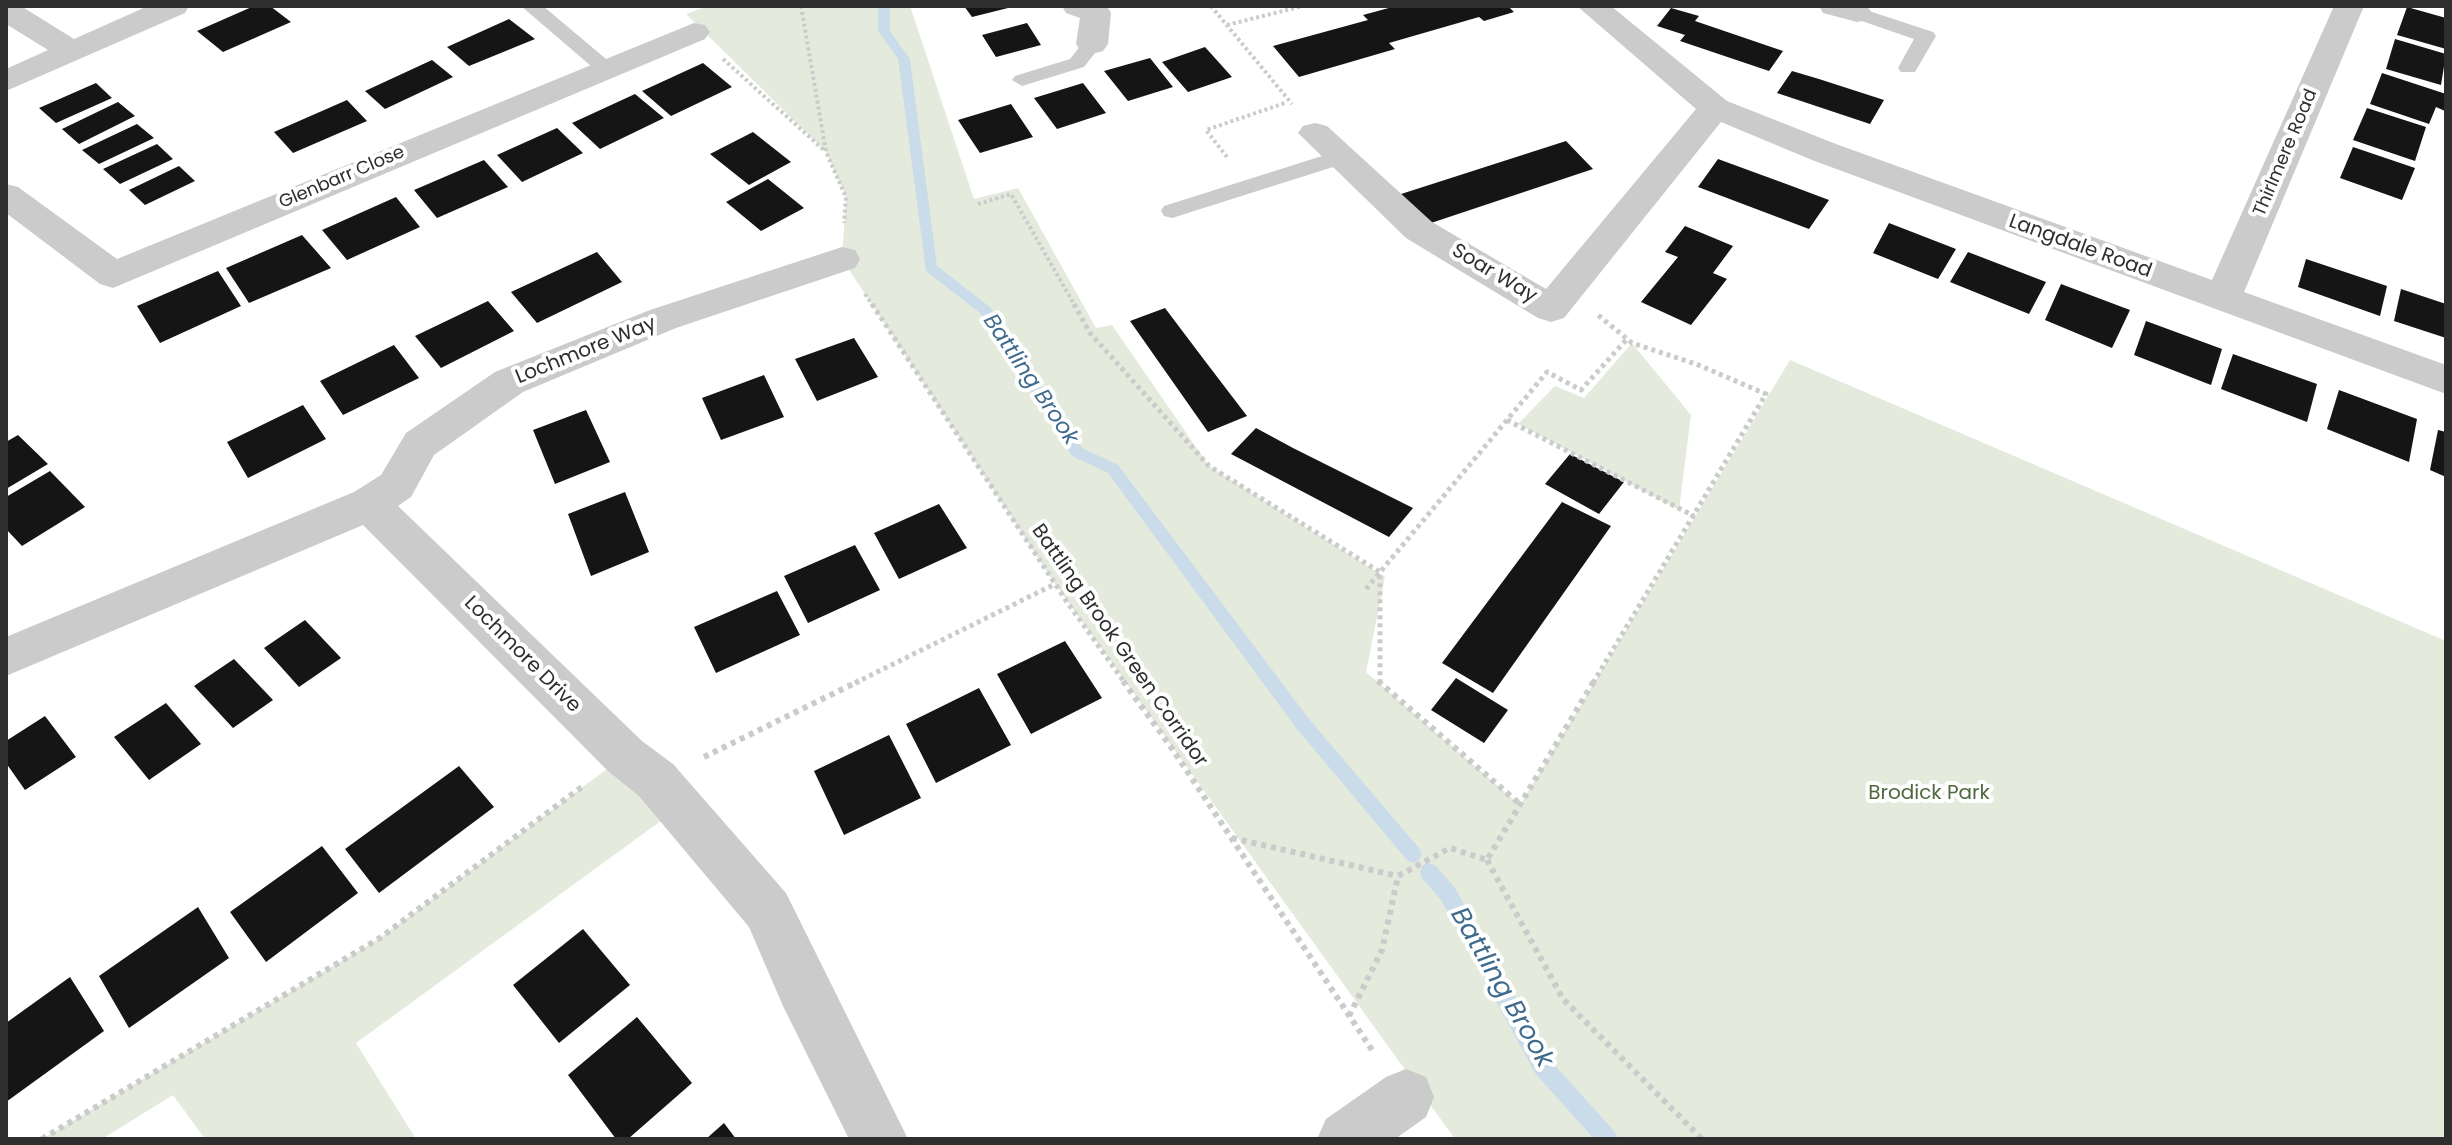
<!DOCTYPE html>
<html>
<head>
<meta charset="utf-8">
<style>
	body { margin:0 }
	#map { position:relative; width:2452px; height:1145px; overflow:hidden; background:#fff; font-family:Poppins,sans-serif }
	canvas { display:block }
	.frame { position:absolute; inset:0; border:8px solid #2e2e2e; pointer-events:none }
</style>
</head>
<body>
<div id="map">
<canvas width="2452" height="1145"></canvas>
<div class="frame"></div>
</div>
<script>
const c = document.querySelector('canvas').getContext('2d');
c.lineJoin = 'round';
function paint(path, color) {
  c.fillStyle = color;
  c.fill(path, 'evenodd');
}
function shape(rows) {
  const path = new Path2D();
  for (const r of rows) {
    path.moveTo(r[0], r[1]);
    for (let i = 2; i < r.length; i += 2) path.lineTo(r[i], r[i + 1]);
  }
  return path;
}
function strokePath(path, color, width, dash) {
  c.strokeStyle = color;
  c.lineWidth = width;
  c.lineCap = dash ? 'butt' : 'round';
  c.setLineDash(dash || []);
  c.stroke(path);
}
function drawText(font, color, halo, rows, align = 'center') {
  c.font = font + ' Poppins,sans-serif';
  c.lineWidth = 8;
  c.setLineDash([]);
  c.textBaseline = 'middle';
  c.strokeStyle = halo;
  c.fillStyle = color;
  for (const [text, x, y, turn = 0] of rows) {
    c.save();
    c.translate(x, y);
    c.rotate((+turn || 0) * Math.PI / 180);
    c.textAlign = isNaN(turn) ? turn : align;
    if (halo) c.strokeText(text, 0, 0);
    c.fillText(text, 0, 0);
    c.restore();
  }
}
paint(shape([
	[708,6,910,6,974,199,1018,188,1096,328,1112,325,1209,466,1385,577,1366,672,1520,805,1790,360,2446,641,2446,1139,1455,1139,1055,584,842,259,846,197,826,152,686,14],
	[1632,343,1691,415,1679,510,1518,424,1555,386,1584,398],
	[619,760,680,807,356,1043,416,1139,205,1139,173,1095,102,1139,42,1139,380,938]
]), '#e4ebdd');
paint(shape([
	[878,6,890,6,890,31,910,59,937,266,990,307,1082,448,1118,465,1309,719,1419,848,1422,854,1419,860,1413,863,1407,860,1297,729,1108,473,1072,456,980,313,926,271,898,59,878,31,878,6],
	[1429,863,1436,866,1455,888,1549,1059,1615,1132,1618,1139,1594,1139,1535,1073,1441,900,1422,878,1420,872,1422,866,1429,863]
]), '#cadcea');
paint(shape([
	[254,6,270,6,291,22,223,52,197,31],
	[964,6,1012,6,1012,7,972,17],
	[1396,6,1508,6,1514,12,1484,21,1479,17,1389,43,1395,49,1299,77,1273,46,1368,20,1363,15],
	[2407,7,2446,18,2446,49,2397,35],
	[1671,8,1699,16,1695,21,1783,51,1769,71,1680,41,1685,35,1657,26],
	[509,19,535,39,469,66,447,47],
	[1027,23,1041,45,996,57,982,35],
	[2395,39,2446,54,2441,85,2386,69],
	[1205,47,1232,77,1188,92,1162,62],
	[1150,58,1173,87,1128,101,1104,71],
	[432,60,453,77,385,109,365,91],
	[703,63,732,87,671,116,642,91],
	[1792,71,1819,79,1884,100,1870,124,1777,93],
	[2382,73,2446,94,2445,111,2436,107,2429,124,2370,104],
	[96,83,112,98,56,123,39,108],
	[1083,83,1106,113,1057,129,1034,98],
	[635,94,664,118,600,149,572,123],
	[347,100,367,121,293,153,274,132],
	[118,102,135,116,79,144,62,129],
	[1011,104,1033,137,980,153,958,120],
	[2367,108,2426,127,2415,161,2353,140],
	[137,124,154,138,99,164,82,150],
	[557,128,583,153,522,182,497,155],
	[753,132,791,162,749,185,710,154],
	[1566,141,1593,169,1425,225,1398,195],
	[157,144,173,159,120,184,103,169],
	[2353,147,2415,168,2402,200,2340,178],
	[1718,159,1789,185,1829,200,1809,229,1698,187],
	[484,160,508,187,437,218,414,190],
	[179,166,195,181,145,205,129,190],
	[768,179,804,208,761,231,726,202],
	[396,197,420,227,347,260,322,230],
	[1889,223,1956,249,1938,279,1873,253],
	[1685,226,1733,246,1713,273,1727,279,1691,325,1641,302,1678,257,1665,252],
	[302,235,331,268,249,303,226,268],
	[597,252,622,282,537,323,511,292],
	[1968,252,2046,282,2029,314,1950,282],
	[2306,259,2387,286,2380,316,2298,287],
	[218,271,241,306,160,343,137,306],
	[2061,284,2130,310,2112,348,2045,320],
	[2401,289,2446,304,2446,338,2394,321],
	[488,301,514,331,441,368,415,336],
	[1165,308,1205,361,1247,416,1208,432,1130,321],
	[2146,321,2222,349,2211,385,2134,355],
	[854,338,878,377,817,401,795,359],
	[394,345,419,378,343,415,320,381],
	[2233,354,2317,384,2307,422,2221,389],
	[764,375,784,417,721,440,702,398],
	[2339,390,2417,419,2409,462,2327,429],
	[303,405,326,439,248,478,227,442],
	[586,410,610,462,555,484,533,430],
	[1256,428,1293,448,1413,508,1389,537,1231,454],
	[2438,430,2446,432,2446,477,2430,470],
	[18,435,48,464,6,489,6,442],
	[1570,454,1624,482,1599,514,1545,484],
	[50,471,85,507,22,546,6,529,6,497],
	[625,492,649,552,591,576,568,514],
	[1562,502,1611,526,1493,693,1442,663],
	[939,504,967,548,899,579,874,533],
	[855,545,880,590,808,623,784,576],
	[777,591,800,635,716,673,694,627],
	[305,620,341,658,299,687,264,648],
	[1065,641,1102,698,1031,734,997,674],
	[234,659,273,700,233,728,194,686],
	[1456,678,1508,710,1484,743,1431,710],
	[979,688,1011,745,936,783,906,724],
	[166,703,201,744,149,780,114,737],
	[45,716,76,757,25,790,6,763,6,741],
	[889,735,921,798,844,835,814,771],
	[459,766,494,807,379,893,345,849],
	[322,846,358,893,266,962,230,912],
	[198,907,229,958,129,1028,99,976],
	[583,929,630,985,559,1043,513,985],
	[70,977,104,1031,6,1102,6,1023],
	[637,1017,692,1083,628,1139,616,1139,568,1075],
	[724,1123,736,1139,706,1139]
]), '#151515');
strokePath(shape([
	[801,6,826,152,846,197,844,223],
	[1211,6,1292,104],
	[1227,25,1303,6],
	[723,59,825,151],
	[1227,157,1206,130,1285,103],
	[978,204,1011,194,1075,306],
	[865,294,873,306]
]), '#cbcbcb', 4, [3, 3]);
strokePath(shape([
	[872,304,1067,602,1125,683],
	[1074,304,1090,333,1209,466,1380,572,1380,683],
	[1507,420,1694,516],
	[1366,589,1547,372,1581,390,1627,339],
	[855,683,1055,584],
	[1593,683,1766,394,1696,364,1632,343,1598,315]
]), '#cbcbcb', 5, [4, 4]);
strokePath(shape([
	[1123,681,1171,747,1374,1053],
	[1378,681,1521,805],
	[704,757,859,681],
	[1232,838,1398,876],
	[1487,860,1563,999,1702,1139],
	[1349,1016,1382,950,1398,876,1450,848,1487,860,1594,681],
	[42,1139,380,938,583,786]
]), '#cbcbcb', 6, [5, 5]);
paint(shape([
	[521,6,543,6,612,64,615,68,612,72,598,72,521,6],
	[1857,7,1933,32,1936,36,1915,72,1901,72,1898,68,1914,39,1850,17,1847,13,1850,9,1857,7],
	[1092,38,1102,44,1084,67,1022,86,1012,80,1015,76,1070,59,1085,40,1092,38],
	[1341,150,1349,152,1352,157,1349,162,1172,218,1164,216,1161,211,1164,206,1341,150]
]), '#cbcbcb');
paint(shape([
	[6,6,21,6,74,39,148,6,189,6,185,13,6,91,6,69,48,50,6,24,6,6],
	[1062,6,1107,6,1111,13,1108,44,1103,51,1092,54,1081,51,1076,44,1080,18,1066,13,1062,6],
	[1577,6,1611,6,1727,101,1836,144,2212,280,2334,6,2364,6,2244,292,2446,365,2446,394,1812,160,1721,122,1564,318,1551,322,1538,318,1406,238,1298,133,1303,126,1315,123,1327,126,1432,222,1546,289,1696,109,1577,6],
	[1819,6,1867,6,1872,13,1868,20,1857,22,1823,13,1819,6],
	[694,23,705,25,710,32,705,39,113,288,100,284,6,213,6,184,18,187,117,259,694,23],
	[842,247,855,250,860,259,855,268,676,328,523,392,434,455,411,497,398,506,642,741,673,764,786,893,908,1139,849,1139,783,1006,749,927,639,796,608,771,363,525,6,676,6,637,354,492,381,475,406,433,495,372,650,310,842,247],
	[1406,1069,1426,1077,1434,1097,1426,1117,1395,1139,1317,1139,1326,1119,1386,1077,1406,1069]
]), '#cbcbcb');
drawText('18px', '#2e2e2e', '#fff', [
	["Thirlmere Road",2286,153,-67],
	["Glenbarr Close",342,178,-23]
]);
drawText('20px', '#2e2e2e', '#fff', [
	["Langdale Road",2080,247,20],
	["Soar Way",1494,274,31],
	["Lochmore Way",586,351,-22],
	["Battling Brook Green Corridor",1119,646,55],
	["Lochmore Drive",522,655,45]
]);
drawText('20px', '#4f683e', '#fff', [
	["Brodick Park",1929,794]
]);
drawText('italic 22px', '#406b8c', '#fff', [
	["Battling Brook",1030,380,56]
]);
drawText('italic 26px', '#406b8c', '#fff', [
	["Battling Brook",1501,988,60]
]);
</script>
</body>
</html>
